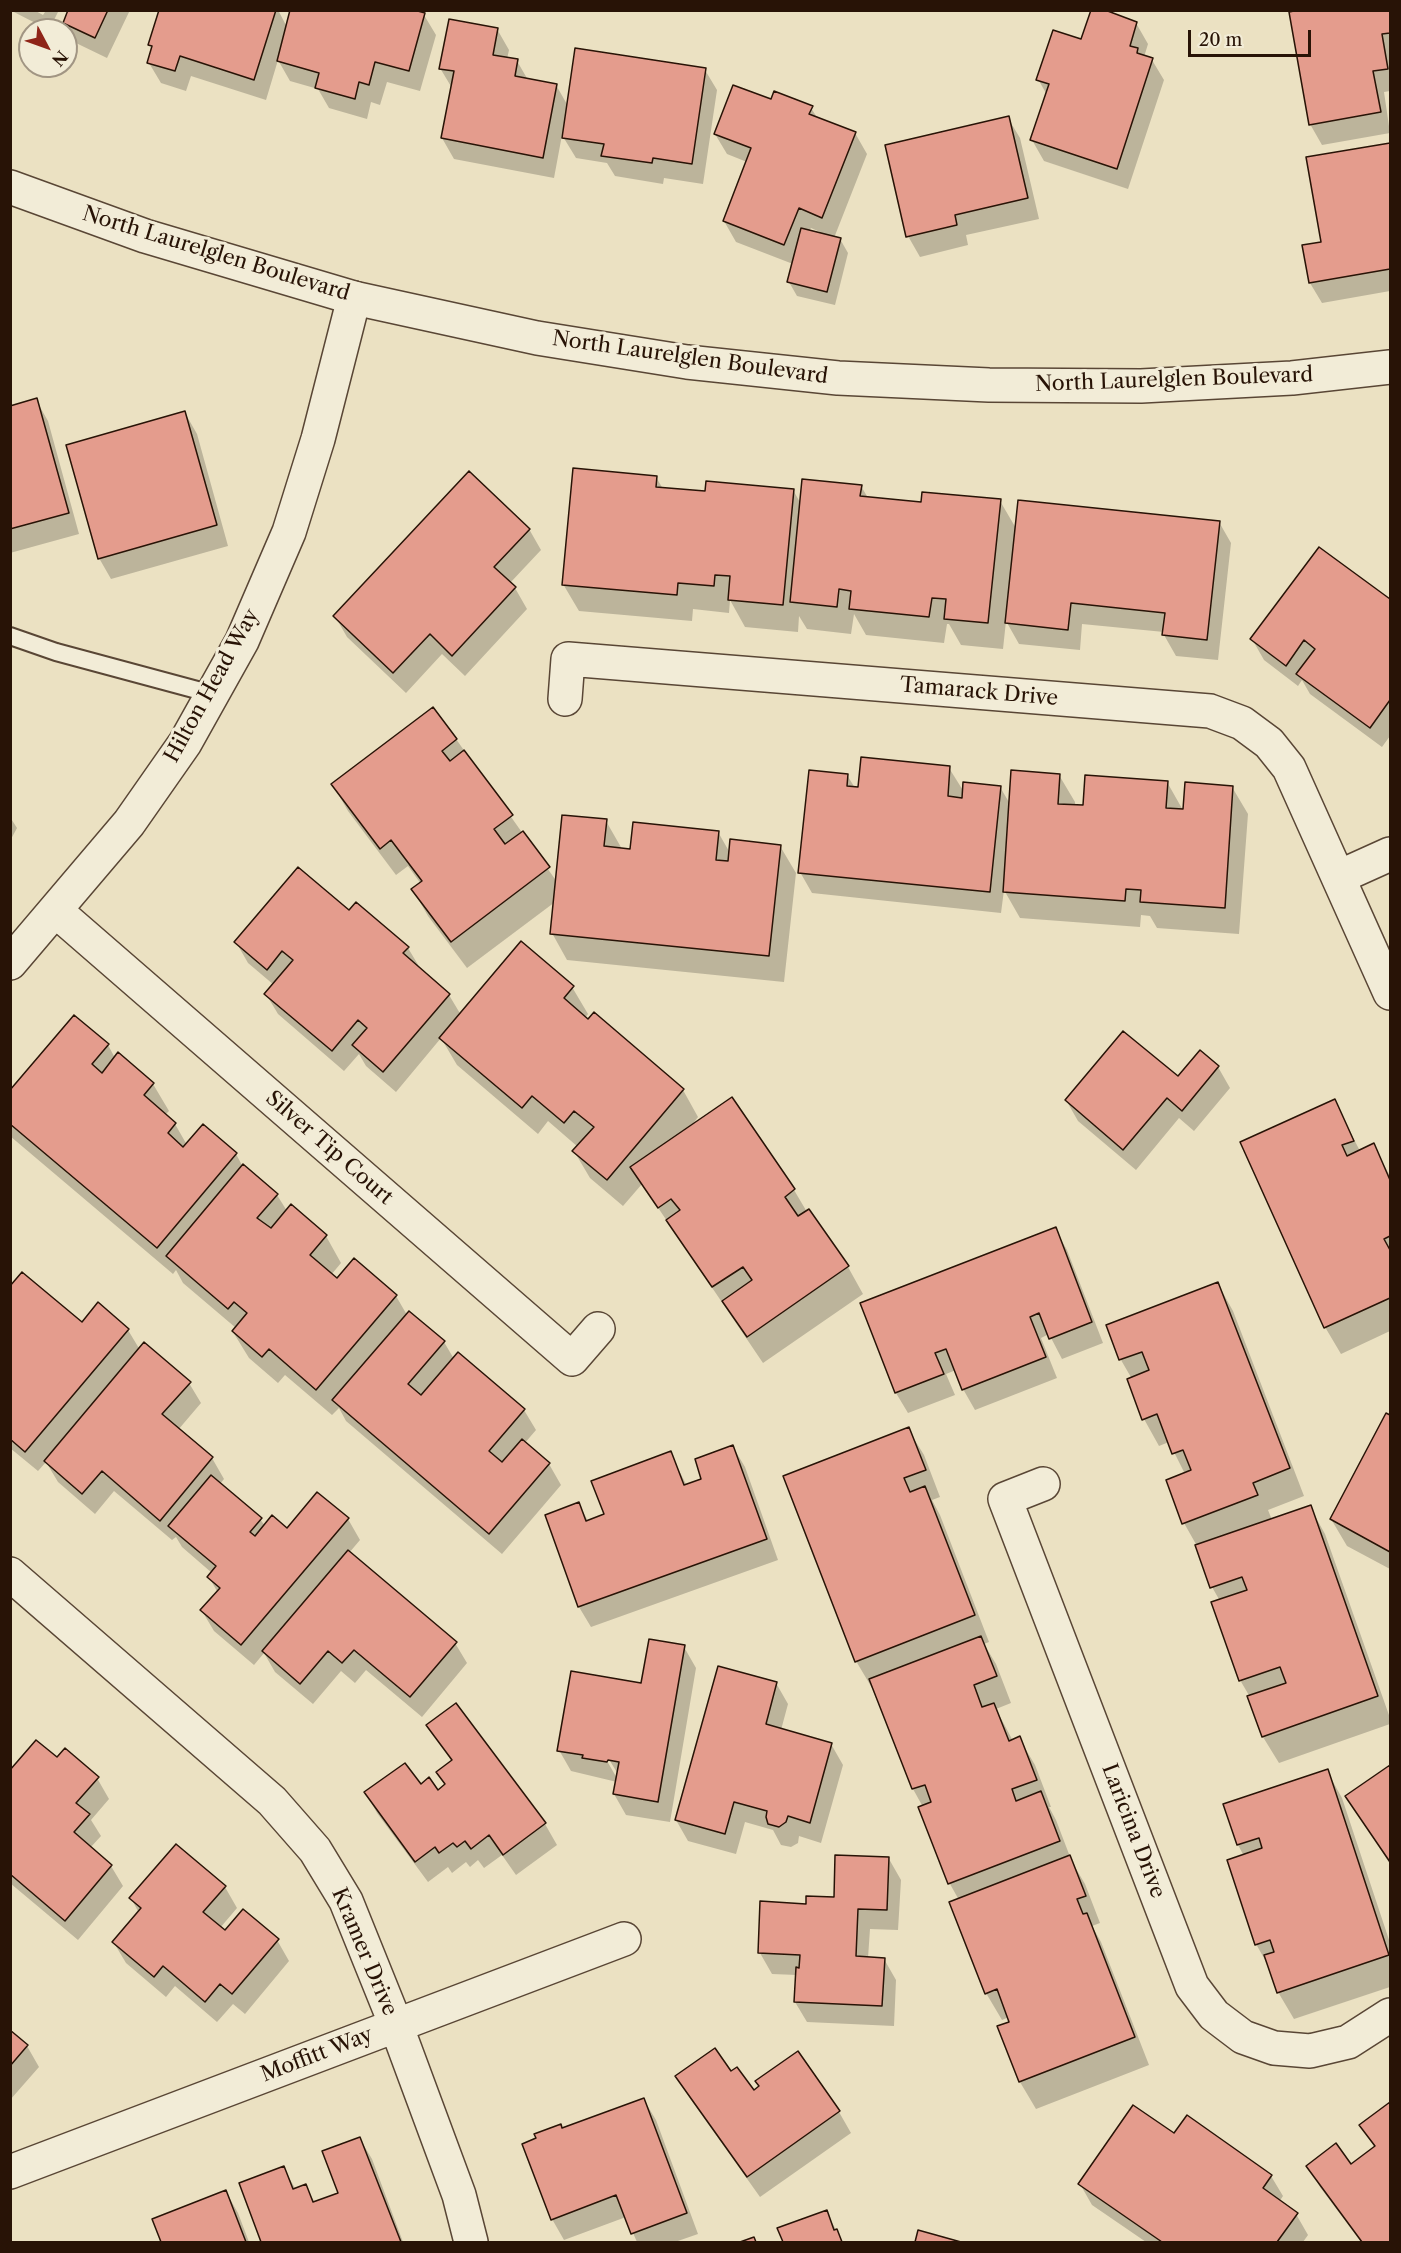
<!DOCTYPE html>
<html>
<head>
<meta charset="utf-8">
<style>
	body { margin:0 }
	#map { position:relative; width:1401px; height:2253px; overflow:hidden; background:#ebe1c2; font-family:"Libre Caslon Text",serif }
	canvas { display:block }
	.frame { position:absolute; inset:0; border:12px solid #281306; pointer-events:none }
	.north { position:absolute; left:18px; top:18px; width:60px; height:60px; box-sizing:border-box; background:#f2ecd7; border:2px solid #a19583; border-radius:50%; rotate:131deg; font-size:16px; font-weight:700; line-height:24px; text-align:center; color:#281306 }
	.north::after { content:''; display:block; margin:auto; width:21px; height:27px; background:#8f2418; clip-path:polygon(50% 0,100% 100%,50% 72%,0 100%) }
	.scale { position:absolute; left:1188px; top:30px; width:123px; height:27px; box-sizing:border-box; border:3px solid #281306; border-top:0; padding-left:8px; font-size:18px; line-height:21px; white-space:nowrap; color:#281306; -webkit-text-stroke:4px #f2ecd7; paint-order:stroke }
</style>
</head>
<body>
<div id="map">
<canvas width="1401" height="2253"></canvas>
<div class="frame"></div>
<div class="north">N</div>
<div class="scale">20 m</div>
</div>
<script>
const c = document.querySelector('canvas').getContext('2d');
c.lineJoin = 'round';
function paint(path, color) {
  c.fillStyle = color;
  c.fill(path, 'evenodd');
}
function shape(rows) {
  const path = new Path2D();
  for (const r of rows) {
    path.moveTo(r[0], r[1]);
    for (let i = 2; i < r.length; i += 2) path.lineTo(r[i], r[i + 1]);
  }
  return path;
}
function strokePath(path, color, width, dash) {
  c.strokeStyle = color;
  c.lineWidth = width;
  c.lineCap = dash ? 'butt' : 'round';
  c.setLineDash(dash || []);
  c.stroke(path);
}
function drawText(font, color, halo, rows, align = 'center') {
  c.font = font + ' "Libre Caslon Text",serif';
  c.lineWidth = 6;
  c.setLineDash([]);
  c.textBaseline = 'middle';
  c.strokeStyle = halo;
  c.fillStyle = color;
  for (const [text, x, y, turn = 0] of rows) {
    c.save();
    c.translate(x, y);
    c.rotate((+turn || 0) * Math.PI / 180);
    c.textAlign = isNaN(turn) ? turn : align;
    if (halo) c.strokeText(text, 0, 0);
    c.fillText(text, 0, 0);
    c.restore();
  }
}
paint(shape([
	[10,10,34,10,43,15,45,12,41,10,59,10,49,30],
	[63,10,130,10,107,58,76,43,64,23,69,13],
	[160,10,278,10,287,27,424,15,436,35,420,91,387,82,380,105,371,102,367,119,329,108,318,89,290,81,278,60,266,100,191,76,186,91,161,83,149,63,152,49,150,44],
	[1308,10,1390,10,1390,91,1384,92,1390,133,1322,145,1310,124],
	[1136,23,1148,44,1144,57,1152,60,1164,80,1128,189,1044,161,1032,140,1047,95,1038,79,1082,41],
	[497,29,509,50,507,59,517,61,528,80,556,85,568,106,705,70,717,90,703,184,664,178,663,184,615,176,607,163,576,158,562,135,554,178,454,159,442,138,452,88,440,68],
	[771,101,811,108,818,119,855,133,867,154,834,238,840,239,848,253,835,305,797,296,789,282,793,264,736,242,724,221,747,162,727,154,715,134],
	[811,228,820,232,820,234,809,231],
	[1008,118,1020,138,1039,219,966,235,968,245,920,257,908,236],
	[1390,144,1390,291,1322,303,1310,283,1323,243,1308,159],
	[36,400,48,421,79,534,10,553,10,407],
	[185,413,197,434,228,546,111,579,99,558],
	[656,477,663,489,707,493,793,490,801,504,861,486,868,498,922,504,1000,501,1017,530,1219,522,1231,543,1218,660,1176,656,1164,635,1164,632,1082,624,1080,650,1019,644,1006,621,1003,649,961,645,949,624,947,624,944,643,866,635,854,614,851,634,807,629,799,616,798,632,745,627,730,600,729,613,693,609,692,621,579,611,563,584],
	[529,529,541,550,510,583,515,588,527,609,465,676,442,654,406,693,347,637,335,616],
	[1319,549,1390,601,1390,736,1382,747,1310,694,1302,680,1298,686,1264,660,1252,639],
	[456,739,557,882,606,821,622,849,632,850,718,832,730,853,780,846,796,873,784,982,567,960,552,933,555,902,467,968,428,916,413,890,421,884,408,866,396,875,348,811,333,785],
	[949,768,964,792,1000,787,1010,804,1059,775,1075,802,1075,806,1084,807,1167,782,1184,812,1232,787,1248,814,1239,934,1157,928,1150,916,1141,915,1140,927,1020,918,1004,890,1001,913,812,893,800,872,847,775,855,788],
	[10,817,17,828,10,841],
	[349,913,408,948,420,968,449,995,461,1015,572,987,588,1014,585,1018,683,1090,698,1117,692,1125,794,1190,807,1212,808,1211,848,1267,863,1294,763,1363,642,1184,623,1206,590,1178,574,1151,578,1147,548,1121,538,1134,457,1065,441,1038,396,1092,366,1066,359,1054,344,1071,278,1014,266,994,274,985,248,963,236,942],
	[108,1045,115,1058,153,1084,169,1111,165,1115,175,1124,187,1145,203,1127,236,1154,243,1167,277,1195,287,1211,326,1236,341,1263,331,1275,337,1280,396,1296,407,1315,444,1342,454,1359,524,1410,536,1430,524,1444,549,1464,561,1485,502,1554,346,1421,339,1408,332,1415,285,1375,278,1383,249,1358,233,1332,236,1328,183,1283,176,1270,173,1274,10,1136,10,1092],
	[1218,1067,1230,1088,1194,1131,1179,1118,1136,1170,1078,1121,1066,1100,1178,1078],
	[1334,1101,1360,1151,1373,1145,1390,1176,1390,1331,1341,1354,1325,1327],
	[1055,1229,1067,1250,1103,1343,1062,1359,1049,1334,1041,1338,1057,1378,975,1410,963,1389,956,1370,946,1374,955,1395,908,1413,896,1393,862,1304],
	[1218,1284,1233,1311,1304,1496,1268,1510,1272,1520,1310,1507,1325,1534,1390,1718,1390,1724,1279,1763,1263,1737,1250,1697,1240,1680,1220,1601,1212,1587,1197,1546,1184,1523,1185,1474,1169,1442,1159,1446,1144,1419,1128,1380,1132,1379,1121,1360,1108,1326],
	[10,1288,82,1324,128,1330,140,1350,189,1383,201,1403,178,1430,212,1458,224,1479,220,1484,260,1519,265,1526,287,1530,348,1519,360,1540,349,1553,455,1643,467,1663,422,1717,366,1670,355,1683,341,1671,313,1704,275,1672,264,1653,254,1665,214,1631,202,1611,218,1593,209,1577,212,1573,182,1547,176,1537,172,1540,114,1491,95,1514,58,1482,46,1462,38,1471,10,1448],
	[1387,1415,1390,1417,1390,1569,1347,1546,1331,1519],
	[908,1429,924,1455,940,1497,932,1500,940,1515,989,1642,984,1644,996,1664,1011,1703,996,1709,1013,1741,1019,1738,1035,1765,1051,1807,1049,1807,1056,1820,1072,1862,1085,1884,1100,1923,1092,1926,1101,1942,1149,2065,1036,2109,1020,2082,999,2027,1011,2023,1009,2017,1002,2020,986,1993,959,1900,950,1884,920,1808,923,1807,913,1789,873,1687,872,1688,856,1661],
	[733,1447,745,1467,778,1560,591,1627,579,1607,546,1516,579,1504,588,1521,606,1515,670,1453,687,1486,703,1479],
	[684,1647,696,1668,670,1822,626,1815,614,1794,617,1782,571,1771,559,1750,642,1685],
	[605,1753,618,1774,618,1780,603,1754],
	[776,1683,788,1704,781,1730,831,1744,843,1765,821,1843,799,1836,798,1843,791,1847,781,1845,773,1830,745,1822,736,1854,688,1841,676,1820],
	[456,1705,545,1824,557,1845,516,1875,502,1855,484,1868,478,1860,470,1867,466,1862,452,1873,448,1867,428,1882,377,1813,366,1793,421,1786,438,1792,446,1786,438,1772,452,1762,428,1725],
	[57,1759,97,1778,109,1799,91,1820,101,1836,90,1848,111,1866,123,1886,78,1940,10,1883,10,1773],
	[1390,1767,1390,1864,1347,1797],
	[1327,1771,1342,1798,1390,1943,1390,1987,1294,2019,1278,1992,1269,1967,1256,1944,1244,1856,1238,1845,1225,1805],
	[889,1859,901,1880,898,1930,870,1929,868,1958,884,1959,896,1980,894,2026,807,2022,795,2002,797,1975,772,1974,760,1953,807,1905,835,1898],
	[225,1887,237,1908,220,1928,225,1932,277,1940,289,1961,245,2014,233,2004,217,2022,175,1986,166,1997,126,1963,114,1943,139,1913,131,1898],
	[10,2032,27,2046,39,2067,10,2100],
	[797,2053,839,2112,851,2133,760,2197,689,2097,677,2077,731,2073,754,2092],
	[644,2100,656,2120,698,2234,675,2242,637,2242,626,2217,564,2240,552,2219,562,2129],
	[1390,2104,1390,2242,1361,2242,1320,2187,1308,2166,1351,2166,1375,2148,1361,2126],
	[1175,2135,1271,2176,1283,2196,1279,2202,1296,2214,1308,2235,1303,2242,1146,2242,1092,2205,1080,2184],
	[360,2139,372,2159,403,2242,263,2242,241,2184,283,2167,296,2190,306,2186,315,2203,340,2194],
	[226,2192,238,2213,249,2242,163,2242,154,2220],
	[826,2212,843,2242,784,2242,779,2229],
	[919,2232,955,2242,916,2242]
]), '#0003');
const building = shape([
	[68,10,108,10,95,38,63,23,68,10],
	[159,10,276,10,254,80,180,56,175,71,147,63,152,46,148,45,159,10],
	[290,10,414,10,425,13,409,71,375,62,369,85,359,82,355,99,315,88,319,73,277,61,290,10],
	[1091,10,1105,10,1137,22,1130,46,1138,48,1137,53,1153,58,1117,169,1030,140,1049,84,1036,80,1053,30,1081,39,1091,10],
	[1299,10,1390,10,1390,33,1382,34,1388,69,1373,71,1381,112,1309,125,1289,12,1299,10],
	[449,19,498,28,493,55,518,59,515,76,557,84,543,158,441,138,454,71,439,69,449,19],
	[575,48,706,68,692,164,653,158,652,163,601,156,604,144,562,138,575,48],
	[733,85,771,99,774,91,813,106,809,114,856,132,822,218,799,208,784,245,723,221,751,148,714,134,733,85],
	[1009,116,1028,198,955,215,957,225,906,237,885,145,1009,116],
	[1390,143,1390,269,1309,283,1302,245,1321,242,1306,157,1390,143],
	[801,228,841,238,827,292,787,282,801,228],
	[37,398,69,513,10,529,10,406,37,398],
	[185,411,217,525,98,559,66,445,185,411],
	[573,468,657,476,656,487,705,491,706,481,794,489,783,605,728,600,730,576,715,575,714,586,678,583,677,595,562,585,573,468],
	[469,471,530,529,494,567,516,587,452,656,430,634,393,673,333,616,469,471],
	[802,479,862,485,860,496,921,502,922,492,1001,499,988,623,944,619,946,599,932,598,929,617,849,609,851,591,839,589,837,607,790,602,802,479],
	[1018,500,1220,521,1207,640,1162,635,1165,613,1071,603,1068,630,1005,623,1018,500],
	[1319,547,1390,599,1390,700,1370,728,1296,674,1315,649,1304,640,1286,666,1250,639,1319,547],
	[433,707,457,739,442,751,450,761,464,750,513,815,494,829,505,844,523,831,550,867,451,942,411,889,422,881,391,840,380,849,331,784,433,707],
	[861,757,950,766,948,796,962,798,963,782,1001,786,990,892,798,873,809,770,848,774,847,786,858,787,861,757],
	[1011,770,1060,774,1058,804,1083,805,1085,775,1168,781,1166,808,1183,809,1185,782,1233,786,1225,908,1140,902,1141,890,1126,889,1125,901,1003,892,1011,770],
	[562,815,607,819,604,846,630,849,633,822,719,831,716,860,728,861,730,839,781,845,769,956,550,934,562,815],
	[298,867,349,910,356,902,409,947,403,953,450,994,383,1072,352,1045,367,1028,358,1020,332,1051,264,994,293,960,282,951,267,970,234,942,298,867],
	[521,941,574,986,564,998,588,1019,594,1012,684,1089,607,1180,572,1151,594,1127,574,1111,564,1123,532,1096,522,1108,439,1038,521,941],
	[74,1015,109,1044,92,1064,102,1073,118,1052,154,1083,144,1095,176,1123,168,1133,183,1147,203,1124,237,1153,157,1248,10,1124,10,1090,74,1015],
	[1123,1031,1178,1076,1200,1050,1219,1066,1182,1111,1167,1098,1123,1150,1065,1100,1123,1031],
	[732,1097,795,1189,785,1197,798,1216,809,1209,849,1266,747,1337,722,1301,752,1280,743,1267,712,1287,666,1220,680,1210,671,1199,658,1208,630,1167,732,1097],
	[1335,1099,1354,1141,1342,1145,1347,1156,1374,1143,1390,1180,1390,1236,1384,1239,1390,1250,1390,1298,1324,1328,1240,1142,1335,1099],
	[243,1164,278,1194,257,1218,271,1228,291,1204,327,1235,310,1255,337,1278,354,1258,397,1295,316,1390,269,1349,262,1357,232,1331,247,1313,234,1302,228,1309,166,1256,243,1164],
	[1056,1227,1092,1322,1049,1339,1039,1313,1030,1317,1046,1357,962,1390,946,1349,935,1353,944,1374,895,1393,860,1303,1056,1227],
	[22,1272,82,1322,98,1302,129,1329,25,1452,10,1439,10,1286,22,1272],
	[1218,1282,1290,1468,1253,1483,1258,1495,1182,1524,1166,1480,1191,1470,1183,1450,1172,1454,1157,1414,1142,1420,1127,1379,1149,1370,1142,1352,1119,1360,1106,1325,1218,1282],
	[409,1311,445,1341,408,1384,421,1395,458,1352,525,1409,489,1451,502,1462,522,1439,550,1463,489,1534,332,1400,409,1311],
	[144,1342,191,1382,162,1414,213,1457,160,1521,102,1471,82,1494,44,1461,144,1342],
	[1386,1413,1390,1415,1390,1552,1330,1519,1386,1413],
	[909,1427,926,1470,904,1478,910,1492,925,1486,975,1615,855,1662,783,1476,909,1427],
	[733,1445,767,1539,578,1607,545,1515,579,1502,586,1521,604,1514,591,1481,671,1451,684,1485,701,1479,695,1459,733,1445],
	[211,1475,262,1518,250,1532,255,1536,272,1515,287,1528,317,1492,349,1518,241,1645,200,1610,220,1588,207,1577,216,1566,168,1526,211,1475],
	[1311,1505,1378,1696,1262,1737,1247,1696,1286,1683,1280,1667,1239,1681,1211,1602,1247,1590,1242,1577,1210,1588,1195,1545,1311,1505],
	[348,1550,457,1642,410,1697,354,1650,342,1663,328,1651,300,1684,262,1651,348,1550],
	[981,1636,997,1676,974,1685,982,1707,994,1703,1009,1741,1020,1736,1037,1780,1012,1789,1016,1801,1041,1791,1060,1841,948,1884,918,1807,931,1802,925,1785,912,1789,869,1679,981,1636],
	[649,1639,685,1645,658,1802,613,1794,619,1762,608,1760,607,1762,582,1758,583,1755,557,1751,571,1671,641,1683,649,1639],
	[718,1666,777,1682,766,1724,832,1743,810,1823,788,1816,786,1822,779,1827,768,1824,766,1817,767,1811,734,1802,725,1834,675,1820,718,1666],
	[456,1703,546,1823,503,1855,489,1835,471,1849,465,1841,457,1847,453,1843,439,1853,435,1847,415,1862,364,1792,405,1763,421,1784,429,1777,438,1790,445,1784,436,1772,452,1760,426,1725,456,1703],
	[36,1740,57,1757,65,1748,99,1777,76,1803,90,1814,74,1832,112,1865,65,1921,10,1874,10,1770,36,1740],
	[1390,1765,1390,1862,1345,1796,1390,1765],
	[1328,1769,1389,1955,1277,1993,1264,1955,1274,1952,1270,1940,1255,1945,1227,1860,1262,1848,1259,1838,1237,1845,1223,1804,1328,1769],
	[176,1844,226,1886,203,1912,225,1930,243,1909,279,1939,232,1994,220,1984,205,2002,163,1966,154,1977,112,1942,141,1908,129,1898,176,1844],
	[835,1855,889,1857,887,1910,858,1909,856,1956,885,1958,882,2006,794,2002,796,1967,799,1968,800,1955,758,1953,760,1901,806,1904,806,1896,834,1897,835,1855],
	[1070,1855,1086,1896,1077,1899,1083,1914,1087,1913,1135,2037,1019,2082,997,2026,1009,2022,997,1989,985,1994,949,1902,1070,1855],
	[10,2030,28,2045,10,2066,10,2030],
	[715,2048,731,2071,737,2067,754,2090,759,2086,755,2081,798,2051,840,2111,747,2177,675,2076,715,2048],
	[644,2098,687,2213,631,2234,616,2195,551,2220,522,2144,536,2138,534,2134,561,2124,562,2128,644,2098],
	[1390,2102,1390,2242,1362,2242,1306,2166,1336,2143,1351,2164,1375,2146,1359,2125,1390,2102],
	[1133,2105,1174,2133,1187,2115,1272,2175,1263,2188,1298,2213,1277,2242,1162,2242,1078,2184,1133,2105],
	[360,2137,401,2242,261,2242,239,2183,284,2166,293,2189,306,2184,313,2202,338,2193,322,2151,360,2137],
	[226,2190,246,2242,161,2242,152,2219,226,2190],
	[827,2210,834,2230,837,2229,842,2242,783,2242,777,2228,827,2210],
	[918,2230,961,2242,915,2242,918,2230],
	[754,2237,756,2242,740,2242,754,2237]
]);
paint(building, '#e49c8d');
strokePath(building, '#281306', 1.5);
const service = shape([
	[10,636,56,652,212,694]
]);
const minor = shape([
	[565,699,568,659,1210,711,1242,723,1269,743,1289,768,1390,993],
	[1339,877,1390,854],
	[56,911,572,1359,598,1329],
	[10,963,129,823,185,743,242,641,289,532,318,439,354,298],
	[1043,1484,1005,1499,1192,1986,1214,2015,1243,2037,1274,2048,1310,2051,1348,2042,1390,2015],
	[10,1574,272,1801,315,1850,346,1901,396,2025,459,2195,471,2242],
	[10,2172,624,1939]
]);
const tertiary = shape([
	[10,187,145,236,354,298,537,338,687,362,838,378,989,385,1141,386,1292,378,1390,367]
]);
strokePath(service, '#594635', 20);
strokePath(minor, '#594635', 36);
strokePath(tertiary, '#594635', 36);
strokePath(service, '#f2ecd7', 16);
strokePath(minor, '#f2ecd7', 33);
strokePath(tertiary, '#f2ecd7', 33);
drawText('21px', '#281306', '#f2ecd7', [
	["North Laurelglen Boulevard",216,254,17],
	["North Laurelglen Boulevard",690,358,8],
	["North Laurelglen Boulevard",1174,380,-2],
	["Hilton Head Way",212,686,-61],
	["Tamarack Drive",979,692,5],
	["Silver Tip Court",329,1148,41],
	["Laricina Drive",1133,1831,69],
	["Kramer Drive",364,1952,67],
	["Moffitt Way",317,2055,-21]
]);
</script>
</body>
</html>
